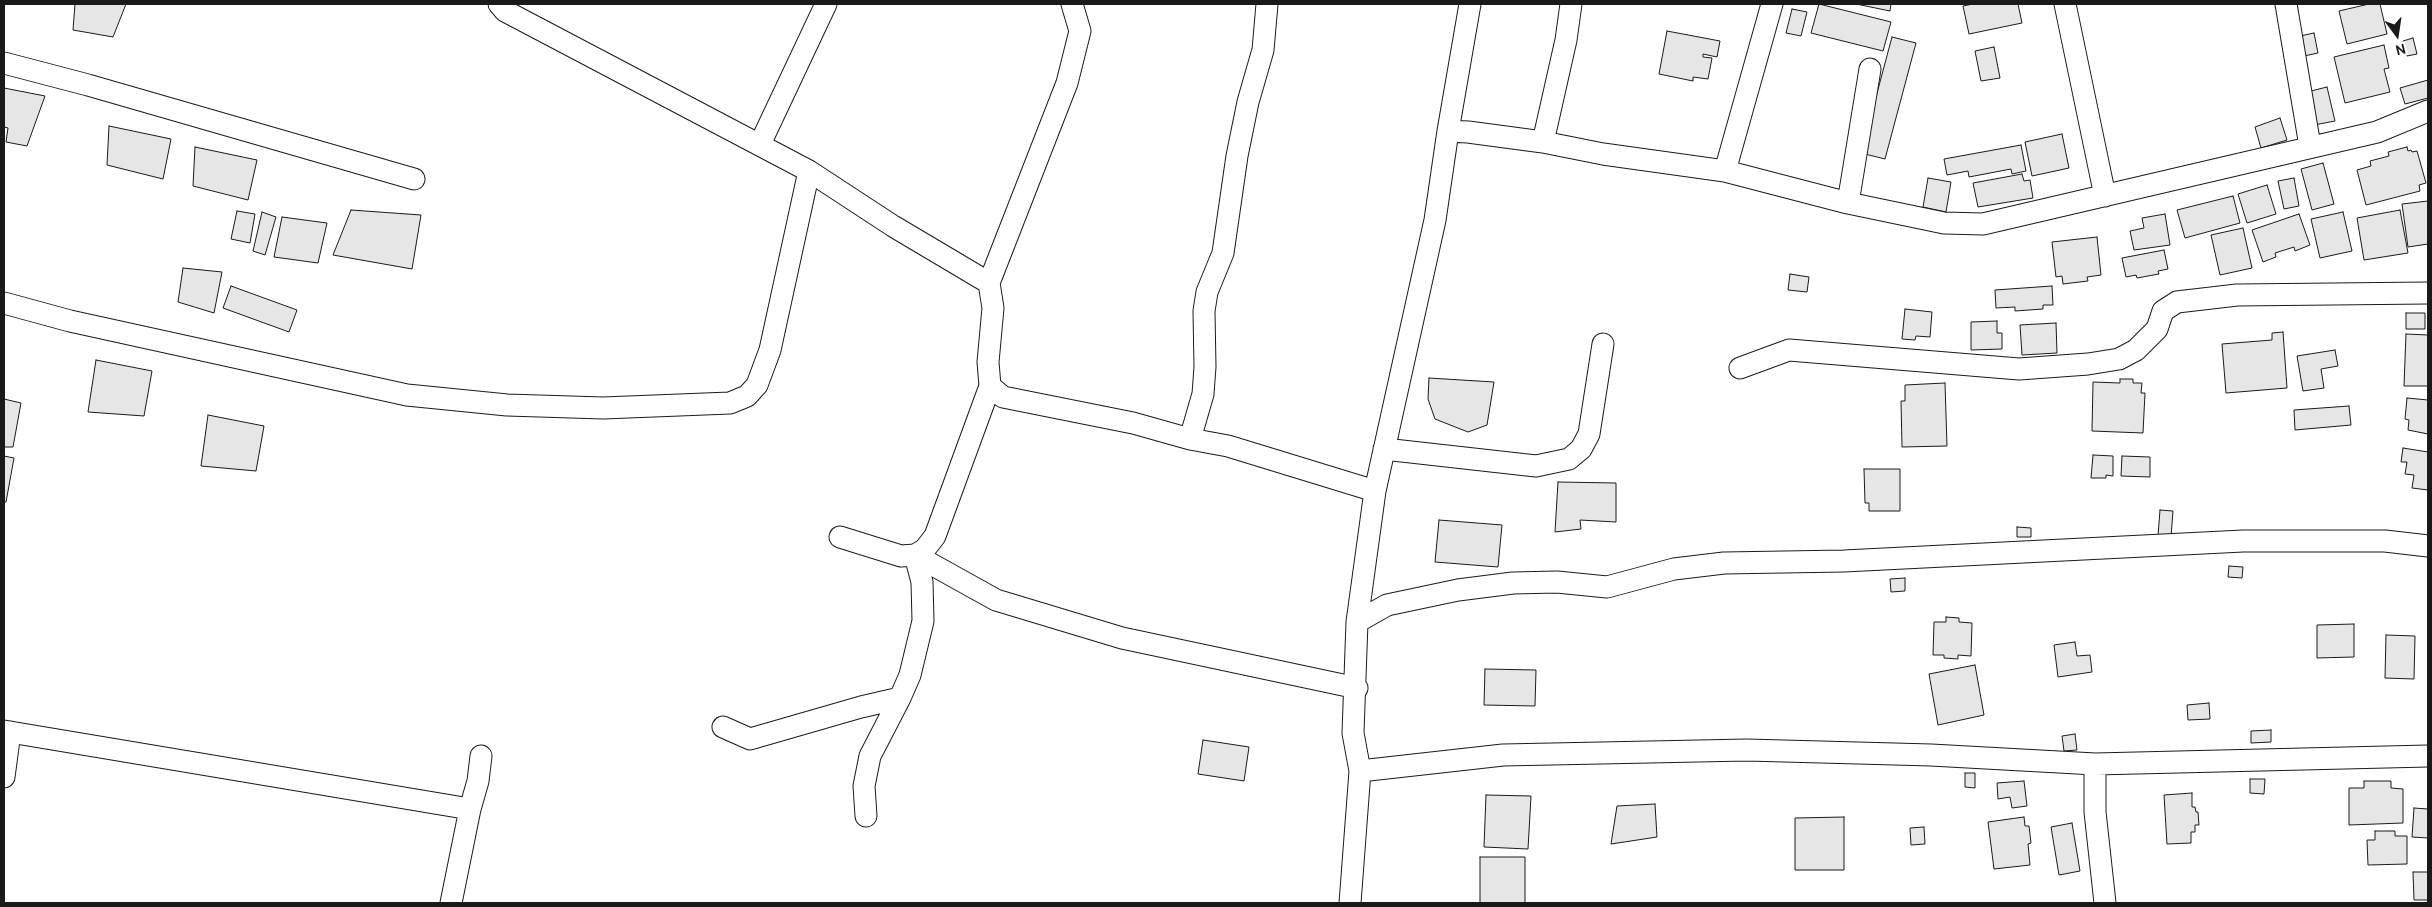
<!DOCTYPE html>
<html>
<head>
<meta charset="utf-8">
<style>
	body { margin:0 }
	#map { position:relative; width:2432px; height:907px; overflow:hidden; background:#fff; font-family:Cabin,sans-serif }
	canvas { display:block }
	.frame { position:absolute; inset:0; border:5px solid #1a1a1a; pointer-events:none }
	.north { position:absolute; left:2372px; top:10px; width:50px; height:50px; -webkit-text-stroke:4px #fff; paint-order:stroke; rotate:166deg; font-size:14px; font-weight:700; line-height:20px; text-align:center; color:#1a1a1a }
	.north::after { content:''; display:block; margin:auto; width:18px; height:22px; background:#1a1a1a; clip-path:polygon(50% 0,100% 100%,50% 72%,0 100%) }
</style>
</head>
<body>
<div id="map">
<canvas width="2432" height="907"></canvas>
<div class="frame"></div>
<div class="north">N</div>
</div>
<script>
const c = document.querySelector('canvas').getContext('2d');
c.lineJoin = 'round';
function paint(path, color) {
  c.fillStyle = color;
  c.fill(path, 'evenodd');
}
function shape(rows) {
  const path = new Path2D();
  for (const r of rows) {
    path.moveTo(r[0], r[1]);
    for (let i = 2; i < r.length; i += 2) path.lineTo(r[i], r[i + 1]);
  }
  return path;
}
function strokePath(path, color, width, dash) {
  c.strokeStyle = color;
  c.lineWidth = width;
  c.lineCap = dash ? 'butt' : 'round';
  c.setLineDash(dash || []);
  c.stroke(path);
}
const building = shape([
	[75,4,126,4,113,37,73,30,75,4],
	[1819,4,1891,22,1883,51,1811,33,1819,4],
	[1856,4,1891,4,1890,11,1856,4],
	[1973,4,2018,4,2022,23,1969,34,1963,6,1973,4],
	[2369,4,2380,4,2387,34,2347,44,2339,11,2369,4],
	[1792,9,1807,12,1801,36,1786,33,1792,9],
	[1667,31,1720,41,1717,57,1703,54,1703,57,1712,58,1708,79,1693,77,1693,81,1659,74,1667,31],
	[2314,33,2318,53,2304,56,2300,36,2314,33],
	[1892,37,1916,43,1885,159,1861,153,1892,37],
	[2413,38,2417,54,2407,56,2403,41,2413,38],
	[2384,45,2389,68,2384,69,2390,92,2345,103,2334,57,2384,45],
	[1994,47,2000,78,1981,81,1975,51,1994,47],
	[2428,80,2428,98,2405,104,2400,88,2428,80],
	[2327,87,2335,121,2314,125,2307,92,2327,87],
	[4,88,45,96,27,146,6,142,8,128,4,127,4,88],
	[2280,118,2287,140,2261,148,2255,127,2280,118],
	[109,126,171,139,163,179,107,165,109,126],
	[2062,134,2069,168,2032,176,2025,142,2062,134],
	[2021,145,2026,171,2012,174,2011,169,1969,177,1968,171,1947,175,1944,159,2021,145],
	[195,147,257,160,248,200,193,186,195,147],
	[2407,147,2408,151,2411,150,2412,152,2417,151,2426,183,2419,185,2420,191,2366,205,2357,170,2371,166,2370,161,2389,156,2388,152,2407,147],
	[2323,163,2334,204,2312,210,2301,169,2323,163],
	[2022,174,2024,181,2030,180,2033,198,1978,207,1973,183,2022,174],
	[1928,178,1951,182,1946,212,1923,207,1928,178],
	[2294,178,2299,206,2284,209,2278,181,2294,178],
	[2267,185,2276,214,2247,223,2238,194,2267,185],
	[2233,196,2240,223,2185,238,2177,210,2233,196],
	[2428,201,2428,244,2408,247,2402,204,2428,201],
	[351,210,421,215,412,269,333,255,351,210],
	[2400,210,2408,253,2364,260,2357,218,2400,210],
	[237,211,255,214,250,243,231,239,237,211],
	[262,212,276,217,265,255,253,251,262,212],
	[2343,212,2352,251,2320,258,2311,219,2343,212],
	[2165,214,2170,245,2134,250,2130,231,2144,228,2142,218,2165,214],
	[2299,214,2310,245,2295,251,2294,247,2275,253,2276,257,2263,262,2252,230,2299,214],
	[282,217,327,223,318,263,274,257,282,217],
	[2243,228,2252,268,2220,275,2211,235,2243,228],
	[2097,237,2101,275,2087,277,2088,281,2063,284,2062,276,2056,277,2052,242,2097,237],
	[2164,250,2168,269,2158,271,2159,274,2137,278,2136,275,2126,277,2122,258,2164,250],
	[183,268,222,272,214,313,178,302,183,268],
	[1790,274,1809,277,1807,292,1788,290,1790,274],
	[231,286,297,310,289,332,223,308,231,286],
	[2052,286,2053,305,2043,305,2043,309,2015,311,2015,307,1996,308,1995,290,2052,286],
	[1905,309,1932,312,1930,337,1916,336,1915,340,1902,339,1905,309],
	[2406,313,2425,313,2425,329,2406,329,2406,313],
	[1997,321,1997,333,2002,333,2002,349,1971,350,1971,322,1997,321],
	[2056,323,2057,353,2022,355,2020,325,2056,323],
	[2283,332,2287,388,2226,393,2222,344,2272,340,2272,333,2283,332],
	[2406,334,2428,335,2428,386,2404,386,2406,334],
	[2335,350,2338,366,2321,369,2324,388,2303,391,2297,356,2335,350],
	[96,360,152,371,144,416,88,412,96,360],
	[1429,378,1494,382,1487,425,1468,432,1435,419,1428,399,1429,378],
	[2120,379,2133,379,2133,383,2142,383,2141,393,2145,393,2143,433,2092,431,2093,382,2120,383,2120,379],
	[1945,383,1947,446,1902,447,1901,401,1905,401,1905,385,1945,383],
	[2407,398,2428,400,2428,434,2408,430,2409,420,2405,419,2407,398],
	[4,399,21,403,13,447,4,447,4,399],
	[2349,406,2351,425,2295,430,2294,410,2349,406],
	[208,415,264,426,256,471,201,466,208,415],
	[2403,448,2428,452,2428,490,2412,488,2414,475,2405,474,2407,462,2401,462,2403,448],
	[2093,455,2113,456,2113,476,2106,475,2106,478,2091,478,2093,455],
	[4,456,14,458,6,502,4,502,4,456],
	[2122,456,2150,457,2150,477,2121,476,2122,456],
	[1864,469,1900,469,1900,511,1869,511,1869,503,1865,503,1864,469],
	[1558,482,1616,483,1616,522,1580,520,1581,529,1555,532,1558,482],
	[2160,510,2173,511,2171,537,2158,536,2160,510],
	[1439,520,1502,525,1498,567,1435,562,1439,520],
	[2017,527,2031,528,2031,537,2017,537,2017,527],
	[2229,566,2243,567,2242,578,2228,577,2229,566],
	[1905,578,1905,591,1891,592,1890,579,1905,578],
	[1946,617,1959,618,1959,622,1972,623,1971,656,1958,655,1958,659,1944,658,1944,655,1933,655,1934,622,1946,622,1946,617],
	[2354,624,2354,657,2317,658,2317,625,2354,624],
	[2386,635,2415,636,2414,679,2385,678,2386,635],
	[2075,642,2077,656,2090,655,2092,672,2058,677,2054,645,2075,642],
	[1975,665,1984,715,1938,725,1929,674,1975,665],
	[1485,669,1536,670,1535,706,1484,705,1485,669],
	[2209,703,2210,719,2188,720,2187,705,2209,703],
	[2271,730,2271,742,2251,743,2251,731,2271,730],
	[2075,734,2077,750,2064,751,2062,736,2075,734],
	[1203,740,1249,747,1244,781,1198,774,1203,740],
	[1965,773,1975,773,1975,788,1965,787,1965,773],
	[2250,779,2265,779,2264,794,2250,793,2250,779],
	[2024,781,2027,806,2012,808,2010,797,1998,799,1997,783,2024,781],
	[2364,781,2391,781,2391,788,2403,789,2403,823,2349,825,2349,788,2364,788,2364,781],
	[2192,793,2192,807,2195,807,2196,812,2198,812,2199,825,2195,825,2195,832,2191,832,2191,843,2167,844,2164,795,2192,793],
	[1486,795,1531,796,1528,849,1484,847,1486,795],
	[1655,804,1657,837,1611,844,1617,806,1655,804],
	[2414,808,2428,809,2428,838,2412,837,2414,808],
	[1844,817,1844,870,1795,870,1795,818,1844,817],
	[2024,817,2025,826,2029,826,2031,843,2028,844,2030,865,1994,869,1988,822,2024,817],
	[2072,823,2080,871,2059,875,2051,827,2072,823],
	[1924,827,1925,844,1911,845,1910,828,1924,827],
	[2375,831,2395,831,2395,836,2407,836,2407,864,2368,865,2367,840,2375,840,2375,831],
	[1480,857,1525,857,1525,903,1480,903,1480,857],
	[2413,872,2428,872,2428,900,2414,900,2413,872]
]);
paint(building, '#e6e6e6');
strokePath(building, '#1a1a1a', 1);
const minor = shape([
	[499,4,505,11,809,171,893,226,989,283,993,308,988,362,990,386,1003,397,1133,423,1190,439,1228,446,1375,491],
	[2065,4,2105,196],
	[2286,4,2310,146],
	[4,63,88,85,414,179],
	[1448,131,1468,132,1543,142,1603,154,1725,171,1848,203,1944,223,1983,224,2377,132,2428,111],
	[1543,142,1566,40,1571,4],
	[760,144,826,4],
	[1725,171,1772,4],
	[1848,203,1870,69],
	[989,283,1067,83,1080,31,1072,4],
	[4,303,70,321,407,395,507,405,603,408,730,403,747,396,757,385,770,350,809,171],
	[1740,368,1789,350,2019,369,2088,364,2119,359,2136,350,2157,329,2163,311,2177,302,2237,295,2428,293],
	[1190,439,1203,394,1205,367,1204,311,1207,292,1223,253,1237,156,1248,102,1263,50,1267,4],
	[1384,449,1536,466,1569,459,1581,449,1589,434,1603,344],
	[840,537,901,556,915,555,925,549,935,536,990,386],
	[915,555,996,600,1122,638,1357,688],
	[1357,622,1375,491,1435,220,1448,131,1470,4],
	[723,727,750,739,861,707,900,698],
	[4,731,470,809],
	[2095,764,2095,812,2105,903],
	[1360,771,1503,755,1747,750,1931,755,2095,764,2428,756],
	[4,777,10,732],
	[866,816,864,786,870,756,900,698,910,675,923,621,922,582,915,555],
	[451,903,470,809,478,781,481,756],
	[1350,903,1360,771,1353,733,1357,622,1387,605,1458,590,1513,583,1557,582,1607,587,1674,569,1724,563,1844,561,2243,541,2385,541,2428,546]
]);
strokePath(minor, '#1a1a1a', 23);
strokePath(minor, '#fff', 21);
</script>
</body>
</html>
